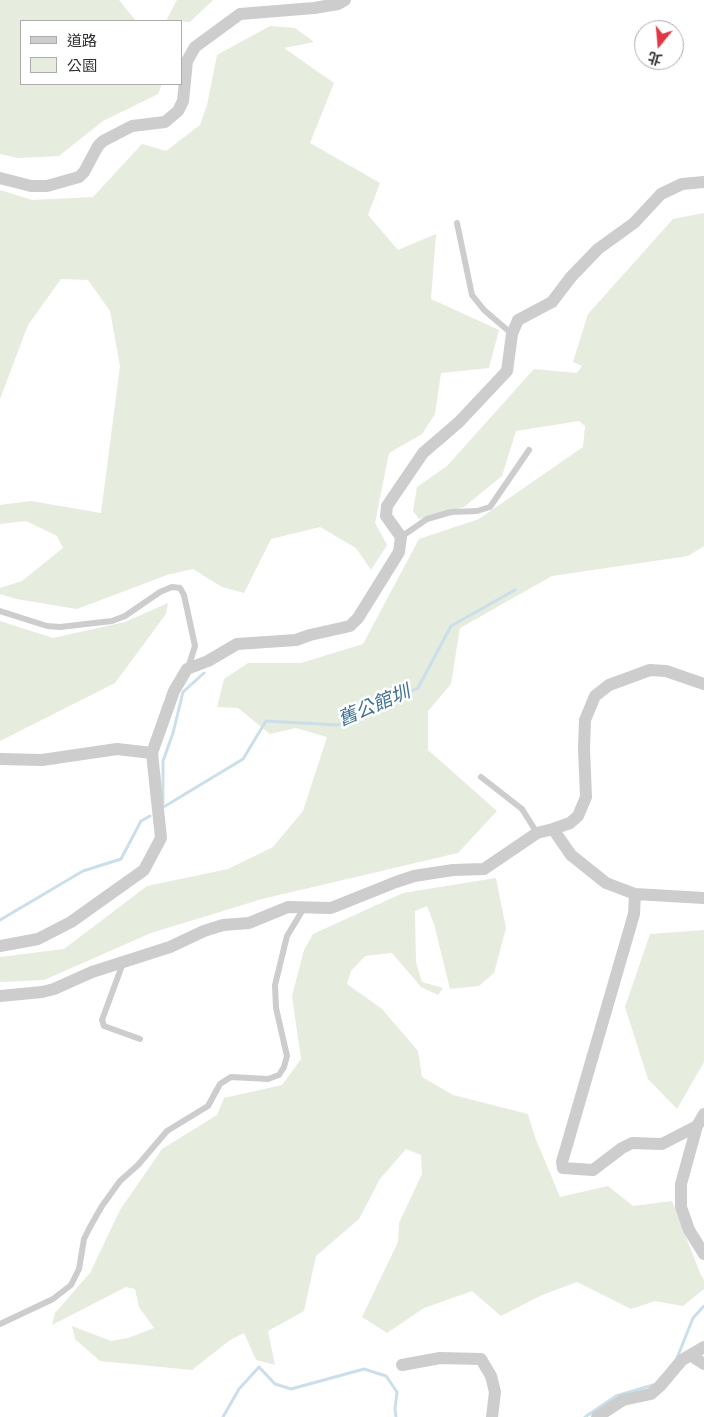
<!DOCTYPE html>
<html>
<head>
<meta charset="utf-8">
<style>
	body { margin:0 }
	#map { position:relative; width:704px; height:1417px; overflow:hidden; background:#fff; font-family:Raleway,"Noto Sans TC",sans-serif }
	canvas { display:block }
	.legend { position:absolute; left:20px; top:20px; width:162px; height:65px; box-sizing:border-box; background:#fff; border:1px solid #acacac; margin:0; padding:6px 9px; list-style:none; font-size:15px; color:#303030 }
	.legend li { display:flex; align-items:center; gap:10px; height:25px }
	.legend b { width:25px; border:1px solid #acacac }
	.north { position:absolute; left:634px; top:20px; width:50px; height:50px; box-sizing:border-box; background:#fff; border:1px solid #acacac; border-radius:50%; rotate:197deg; font-size:14px; font-weight:700; line-height:20px; text-align:center; color:#303030 }
	.north::after { content:''; display:block; margin:auto; width:18px; height:22px; background:#e13744; clip-path:polygon(50% 0,100% 100%,50% 72%,0 100%) }
</style>
</head>
<body>
<div id="map">
<canvas width="704" height="1417"></canvas>
<ul class="legend">
<li><b style="height:6px;background:#cdcdcd"></b>道路</li>
<li><b style="height:14px;background:#e6ecde"></b>公園</li>
</ul>
<div class="north">北</div>
</div>
<script>
const c = document.querySelector('canvas').getContext('2d');
c.lineJoin = 'round';
function paint(path, color) {
  c.fillStyle = color;
  c.fill(path, 'evenodd');
}
function shape(rows) {
  const path = new Path2D();
  for (const r of rows) {
    path.moveTo(r[0], r[1]);
    for (let i = 2; i < r.length; i += 2) path.lineTo(r[i], r[i + 1]);
  }
  return path;
}
function strokePath(path, color, width, dash) {
  c.strokeStyle = color;
  c.lineWidth = width;
  c.lineCap = dash ? 'butt' : 'round';
  c.setLineDash(dash || []);
  c.stroke(path);
}
function drawText(font, color, halo, rows, align = 'center') {
  c.font = font + ' Raleway,"Noto Sans TC",sans-serif';
  c.lineWidth = 5;
  c.setLineDash([]);
  c.textBaseline = 'middle';
  c.strokeStyle = halo;
  c.fillStyle = color;
  for (const [text, x, y, turn = 0] of rows) {
    c.save();
    c.translate(x, y);
    c.rotate((+turn || 0) * Math.PI / 180);
    c.textAlign = isNaN(turn) ? turn : align;
    if (halo) c.strokeText(text, 0, 0);
    c.fillText(text, 0, 0);
    c.restore();
  }
}
paint(shape([
	[0,0,119,0,136,21,21,21,21,84,162,84,158,94,103,121,59,156,18,158,0,154],
	[177,0,213,0,190,22,166,21],
	[270,26,295,28,314,42,284,48,334,83,310,143,380,183,368,215,398,250,436,234,431,299,499,330,489,368,441,373,435,414,422,434,389,453,375,523,387,545,371,570,356,548,320,527,271,539,244,593,222,587,193,569,167,575,77,609,16,599,0,594,0,588,22,581,63,548,57,536,26,521,0,524,0,505,31,501,101,513,120,366,110,311,88,280,61,279,28,325,0,399,0,190,32,200,93,197,142,144,166,151,200,125,207,105,217,55],
	[704,213,704,546,688,556,552,576,460,628,451,684,428,711,428,750,497,811,458,853,262,899,151,933,44,980,0,982,0,957,64,949,147,886,228,869,273,847,303,811,327,737,296,728,270,734,238,708,217,707,224,679,248,663,301,663,363,644,419,539,479,519,583,447,585,426,579,421,516,431,502,476,464,507,419,519,413,511,417,487,447,466,534,369,577,373,582,366,573,362,588,314,673,219],
	[168,603,166,614,115,683,0,741,0,621,53,638,125,622],
	[496,878,506,928,494,973,479,986,450,989,434,924,427,906,415,911,416,962,422,982,443,988,438,995,421,987,392,953,365,956,351,971,347,984,382,1009,418,1051,422,1077,453,1095,528,1114,535,1137,560,1197,608,1186,633,1206,672,1201,700,1273,704,1280,704,1289,683,1306,655,1301,631,1309,577,1282,542,1295,501,1316,472,1291,424,1308,387,1333,362,1317,398,1242,399,1223,422,1174,421,1155,406,1149,380,1179,359,1219,316,1256,304,1311,268,1331,275,1365,256,1360,244,1333,230,1340,192,1370,100,1361,75,1339,72,1326,111,1341,128,1338,154,1328,139,1307,135,1289,126,1287,52,1325,55,1313,90,1273,120,1210,162,1149,217,1115,224,1098,282,1085,301,1059,292,996,304,950,313,934,403,893],
	[704,930,704,1062,677,1109,648,1079,625,1007,650,934]
]), '#e6ecde');
strokePath(shape([
	[163,803,163,761,173,733,183,692,204,673],
	[162,808,243,759,266,721,338,725,418,688,451,626,515,590],
	[0,920,83,871,121,859,141,821,150,816],
	[677,1358,693,1318,704,1306],
	[223,1417,239,1389,259,1367,275,1384,291,1389,364,1369,386,1376,397,1392,395,1409,396,1417],
	[585,1417,616,1396,653,1385]
]), '#cbdfeb', 3);
strokePath(shape([
	[457,223,472,295,484,310,512,334],
	[401,537,427,519,451,512,477,511,490,507,529,450],
	[0,611,47,626,60,627,112,621,125,616,160,592,172,587,180,588,184,595,195,646,188,668],
	[481,777,522,809,537,833],
	[123,963,102,1020,104,1026,140,1039],
	[0,1324,53,1299,71,1285,79,1269,84,1239,90,1227,102,1206,120,1181,138,1165,167,1131,208,1106,220,1084,231,1077,268,1079,279,1075,284,1067,287,1056,276,1008,275,985,287,936,304,908]
]), '#cdcdcd', 6);
strokePath(shape([
	[0,178,31,186,47,186,79,177,84,172,98,146,103,141,132,126,165,122,178,111,183,101,187,61,195,47,240,14,314,8,338,4,345,0],
	[0,759,42,760,117,749,152,753],
	[553,829,571,855,606,883,635,894,634,914,562,1162,563,1168,593,1170,622,1148,632,1143,662,1144,697,1126,681,1184,681,1207,689,1230,704,1254],
	[635,894,704,898],
	[0,946,38,939,71,922,144,870,161,838,152,753,174,691,187,669,208,661,237,644,296,640,310,635,350,626,358,618,399,552,401,537,386,516,387,506,423,453,459,422,507,371,512,334,518,320,552,302,571,277,598,249,634,223,661,194,682,184,704,182],
	[0,996,42,992,54,989,92,972,170,947,204,931,223,925,249,923,288,907,331,908,396,882,414,876,453,870,484,869,537,833,553,829,570,823,578,816,586,797,584,749,585,720,595,696,609,685,650,670,666,671,704,684],
	[697,1126,704,1114],
	[690,1355,704,1364],
	[402,1365,440,1358,481,1359,491,1376,495,1392,492,1417],
	[597,1417,623,1400,651,1394,660,1386,682,1360,704,1347]
]), '#cdcdcd', 12);
drawText('italic 19px', '#3f7190', '#fff', [
	["舊公館圳",374,706,-23]
]);
</script>
</body>
</html>
